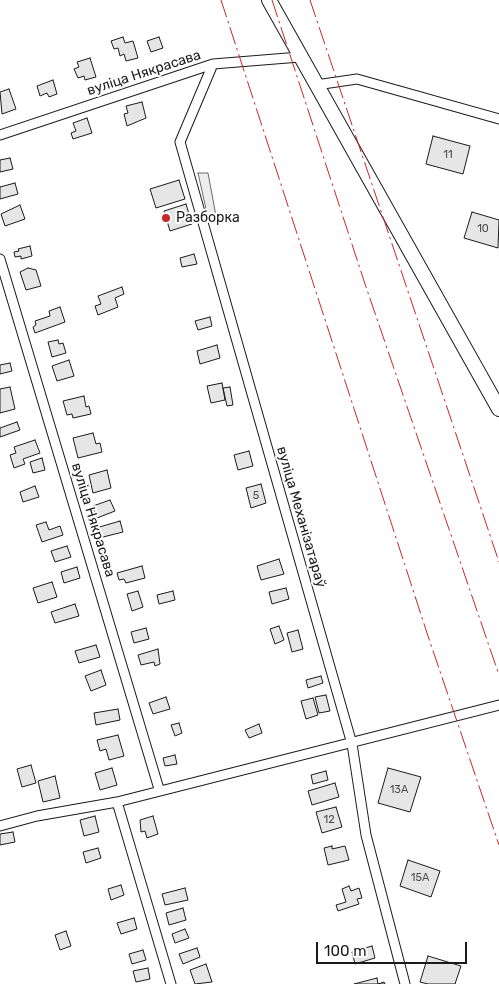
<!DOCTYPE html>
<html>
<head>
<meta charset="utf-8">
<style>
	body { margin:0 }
	#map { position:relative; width:499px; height:984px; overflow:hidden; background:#fff; font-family:Rubik,sans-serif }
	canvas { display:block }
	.scale { position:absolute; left:316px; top:942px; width:151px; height:22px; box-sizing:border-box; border:2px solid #1a1a1a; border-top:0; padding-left:6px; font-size:15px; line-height:18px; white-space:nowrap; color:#1a1a1a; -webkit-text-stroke:4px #fff; paint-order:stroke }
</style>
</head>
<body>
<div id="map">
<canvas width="499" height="984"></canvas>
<div class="scale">100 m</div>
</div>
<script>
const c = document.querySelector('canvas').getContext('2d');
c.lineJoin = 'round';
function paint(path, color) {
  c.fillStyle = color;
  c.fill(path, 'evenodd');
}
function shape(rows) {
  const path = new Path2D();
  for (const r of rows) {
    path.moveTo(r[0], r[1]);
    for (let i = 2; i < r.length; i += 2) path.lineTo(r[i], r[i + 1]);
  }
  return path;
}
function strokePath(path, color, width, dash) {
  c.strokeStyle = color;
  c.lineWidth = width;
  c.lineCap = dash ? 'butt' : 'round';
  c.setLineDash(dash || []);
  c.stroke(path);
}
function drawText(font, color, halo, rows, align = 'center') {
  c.font = font + ' Rubik,sans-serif';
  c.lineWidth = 4;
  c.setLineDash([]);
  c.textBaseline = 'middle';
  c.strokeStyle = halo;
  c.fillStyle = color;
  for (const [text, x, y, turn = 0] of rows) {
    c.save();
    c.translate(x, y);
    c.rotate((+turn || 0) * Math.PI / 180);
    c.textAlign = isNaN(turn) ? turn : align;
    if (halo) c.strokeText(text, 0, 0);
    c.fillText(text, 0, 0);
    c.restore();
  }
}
const parking = shape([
	[198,173,208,173,216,216,208,218,198,173]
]);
paint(parking, '#ededed');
strokePath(parking, '#6a6a6a', 1);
const building = shape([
	[123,37,125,43,133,41,138,58,126,61,124,54,120,56,118,48,114,49,111,41,123,37],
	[159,37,163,48,151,52,147,41,159,37],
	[90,58,96,77,85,80,84,76,78,78,74,69,79,67,77,62,90,58],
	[53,80,57,94,49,97,47,93,40,96,37,86,53,80],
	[9,89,16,109,2,114,0,92,9,89],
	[142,102,146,118,127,126,124,114,128,113,126,106,142,102],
	[87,118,92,133,73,139,71,133,76,131,73,123,87,118],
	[433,136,470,146,463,174,426,164,433,136],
	[10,158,13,169,0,172,0,160,10,158],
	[179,180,185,199,156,208,150,189,179,180],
	[15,183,18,194,0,199,0,187,15,183],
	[186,204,192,224,170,231,164,211,186,204],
	[20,205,25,219,5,226,1,214,20,205],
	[472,212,499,220,498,248,464,238,472,212],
	[30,246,32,256,21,259,21,256,15,257,14,252,19,251,18,249,30,246],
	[194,254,197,264,182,267,180,258,194,254],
	[28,268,36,270,41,286,26,290,20,272,28,268],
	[122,287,124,294,115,298,118,307,98,315,95,306,101,304,98,296,122,287],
	[60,307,65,322,35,333,33,327,36,325,35,321,50,316,49,311,60,307],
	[210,317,212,326,198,330,195,321,210,317],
	[58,340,59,344,63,343,66,353,52,357,48,342,58,340],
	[217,345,220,358,200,364,197,351,217,345],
	[69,360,74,376,57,381,52,366,69,360],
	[10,363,12,371,0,374,0,365,10,363],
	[222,383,225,400,211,403,207,386,222,383],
	[10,387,15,409,0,413,0,389,10,387],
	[230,387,233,405,227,406,223,388,230,387],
	[84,396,86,407,89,406,91,414,73,418,72,414,67,415,63,401,84,396],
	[17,422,20,430,0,437,0,428,17,422],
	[93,433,96,444,100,443,102,452,78,458,73,438,93,433],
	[35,440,40,453,23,459,25,464,14,468,10,455,16,453,14,447,35,440],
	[249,451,253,466,238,470,234,455,249,451],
	[42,458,45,470,33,473,30,462,42,458],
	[107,470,111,488,93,493,89,475,107,470],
	[261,484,266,503,251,508,246,488,261,484],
	[35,486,39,497,23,502,20,492,35,486],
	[110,500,115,511,97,518,93,506,110,500],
	[120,521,123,532,99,538,96,528,120,521],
	[46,522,49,530,60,526,63,535,42,542,36,525,46,522],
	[67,546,71,557,55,562,51,551,67,546],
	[279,559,284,574,261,580,257,566,279,559],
	[142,566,145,578,126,583,124,579,119,580,117,573,142,566],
	[77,567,80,578,64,583,61,572,77,567],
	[52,582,57,597,38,603,33,588,52,582],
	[286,588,289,599,272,604,269,592,286,588],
	[138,591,143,607,132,611,127,594,138,591],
	[173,591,175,600,159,604,157,595,173,591],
	[75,604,79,616,55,623,51,612,75,604],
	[279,626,284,640,275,644,270,629,279,626],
	[146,628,149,639,134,643,131,632,146,628],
	[298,630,303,649,292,652,287,633,298,630],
	[96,645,100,657,79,663,75,651,96,645],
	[158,649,160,664,155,666,154,662,141,665,138,655,158,649],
	[101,670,106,685,91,691,85,676,101,670],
	[321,676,323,683,308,688,306,680,321,676],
	[326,695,330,711,319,713,315,697,326,695],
	[166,697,170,709,153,714,149,703,166,697],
	[313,698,318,715,306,719,301,701,313,698],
	[118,709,120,720,96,725,94,713,118,709],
	[179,723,182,733,175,736,171,725,179,723],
	[259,724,262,733,249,738,245,730,259,724],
	[118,735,124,756,109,760,106,749,100,751,97,740,118,735],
	[175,755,177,764,165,766,163,758,175,755],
	[31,765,36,783,22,787,17,769,31,765],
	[112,768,117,785,100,790,95,773,112,768],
	[388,768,421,777,410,812,378,803,388,768],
	[326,771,328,780,313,784,311,775,326,771],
	[55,776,60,798,43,802,38,781,55,776],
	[335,783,339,797,312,805,308,791,335,783],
	[336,807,342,827,322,833,316,812,336,807],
	[95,816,99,832,84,836,80,820,95,816],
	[153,816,158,834,147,838,145,831,141,832,140,820,153,816],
	[13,832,15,842,0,845,0,834,13,832],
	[332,846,332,849,345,846,349,860,328,865,324,848,332,846],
	[98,848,101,858,86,863,83,852,98,848],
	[408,860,440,871,431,897,400,886,408,860],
	[121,885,124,895,111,900,108,889,121,885],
	[349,886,351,891,359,888,362,898,357,899,359,904,338,911,336,905,346,902,342,889,349,886],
	[185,888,188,900,165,905,162,894,185,888],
	[183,908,186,920,169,925,166,913,183,908],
	[134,918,137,929,121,934,117,923,134,918],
	[185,929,189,938,175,943,172,934,185,929],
	[66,931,71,946,60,950,55,935,66,931],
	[372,946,375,958,355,964,352,952,372,946],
	[197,948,200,957,183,964,179,954,197,948],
	[143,950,146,960,132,964,129,954,143,950],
	[428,956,461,966,455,984,428,984,420,982,428,956],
	[206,964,212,982,195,984,190,970,206,964],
	[148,968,150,979,136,982,133,971,148,968],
	[377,978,378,984,384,982,385,984,354,984,377,978]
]);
paint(building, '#e6e6e6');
strokePath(building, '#1a1a1a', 1);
const minor = shape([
	[213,64,180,142,352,744,366,835,405,984],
	[316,85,357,79,499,119],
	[0,135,213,64,300,57],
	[0,259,159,789],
	[117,802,171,984],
	[0,826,37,816,117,802,499,705]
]);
const primary = shape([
	[269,0,499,409]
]);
strokePath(minor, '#1a1a1a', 11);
strokePath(primary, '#1a1a1a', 16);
strokePath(minor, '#fff', 9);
strokePath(primary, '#fff', 14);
strokePath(shape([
	[221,0,427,633,499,845],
	[272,0,365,284,499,675],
	[310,0,499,562]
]), '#c62828', 1, [18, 4, 2.5, 4]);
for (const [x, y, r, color] of [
	[166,218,5,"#c62828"]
]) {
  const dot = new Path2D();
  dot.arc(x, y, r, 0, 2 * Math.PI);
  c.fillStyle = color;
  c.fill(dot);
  strokePath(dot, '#fff', 2);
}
drawText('11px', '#4d4d4d', null, [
	["11",448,155],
	["10",483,229],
	["5",256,496],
	["13А",399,790],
	["12",329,820],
	["15А",420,878]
]);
drawText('14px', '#1a1a1a', '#fff', [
	["вуліца Някрасава",144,73,-18],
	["вуліца Механізатараў",301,517,74],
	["вуліца Някрасава",93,520,73]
]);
drawText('14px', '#1a1a1a', '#fff', [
	["Разборка",176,218]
], 'left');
</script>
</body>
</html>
